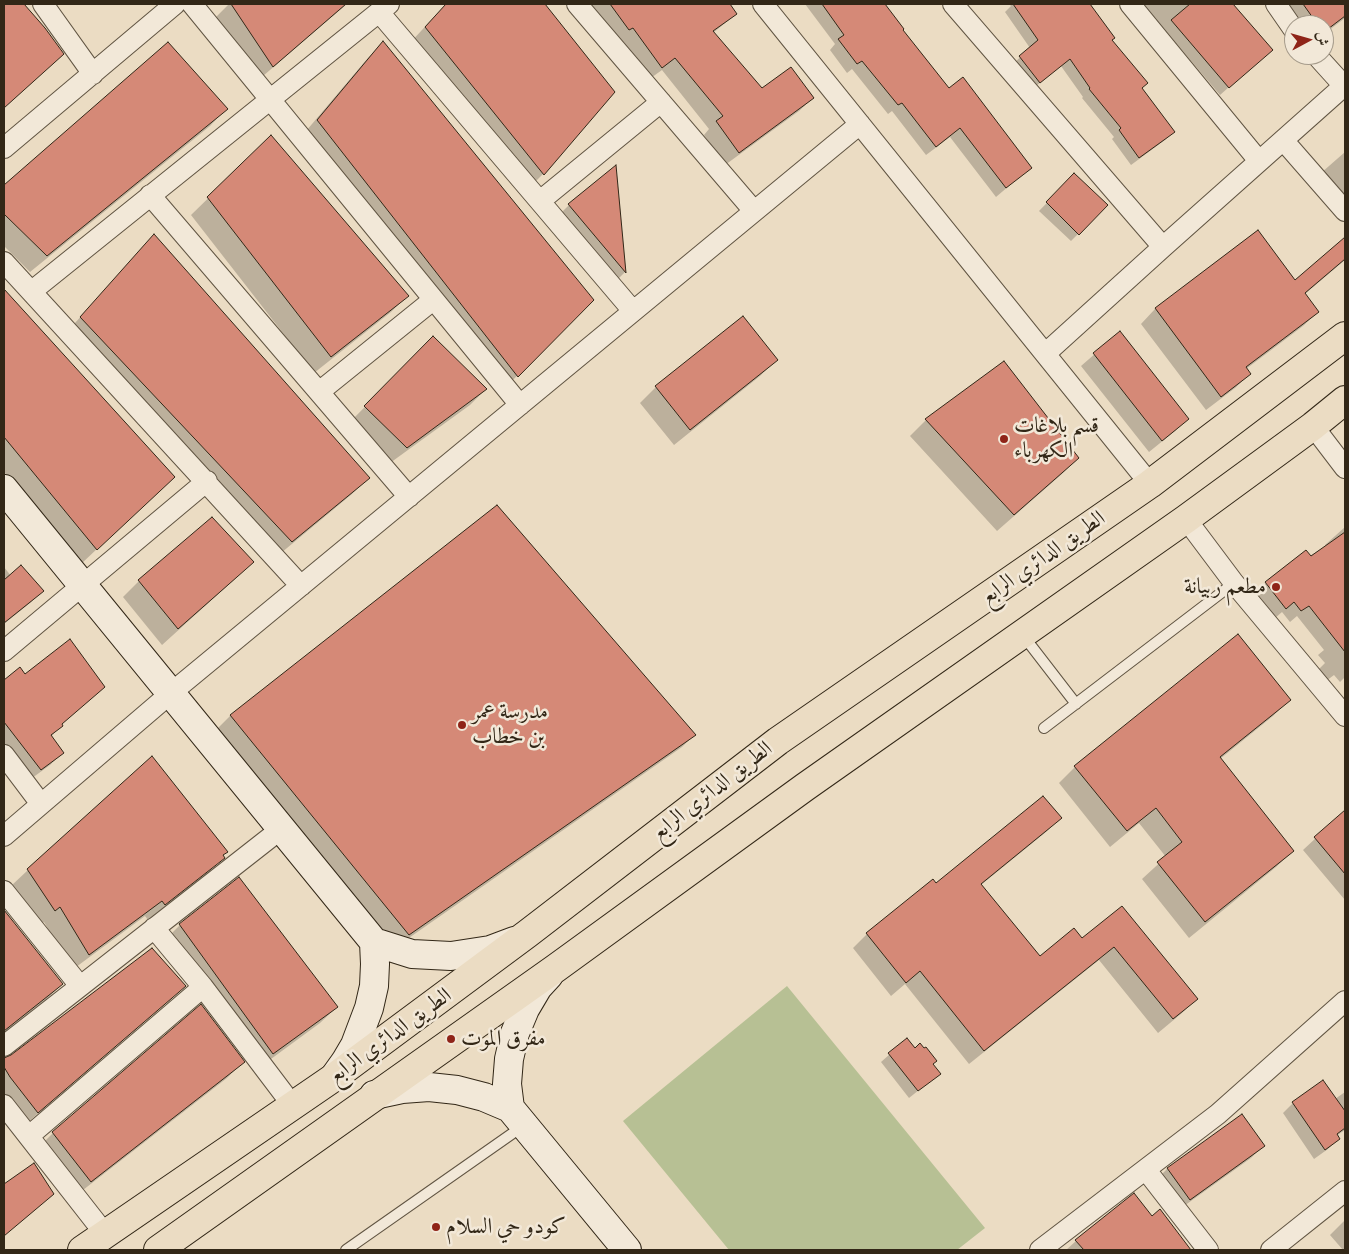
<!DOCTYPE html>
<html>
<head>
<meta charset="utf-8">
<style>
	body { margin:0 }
	#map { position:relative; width:1349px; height:1254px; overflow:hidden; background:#ebdcc3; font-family:"EB Garamond",Amiri,serif }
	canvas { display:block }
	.frame { position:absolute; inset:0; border:5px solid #322717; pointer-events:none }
	.north { position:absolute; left:1284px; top:15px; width:50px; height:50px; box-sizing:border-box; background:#f2e8d8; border:1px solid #a59b8b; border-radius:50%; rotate:84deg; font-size:14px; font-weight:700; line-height:20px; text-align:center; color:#322717 }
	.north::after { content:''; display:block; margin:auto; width:18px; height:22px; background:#8f2418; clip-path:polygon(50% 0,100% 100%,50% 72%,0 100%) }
</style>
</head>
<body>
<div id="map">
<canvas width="1349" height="1254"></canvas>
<div class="frame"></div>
<div class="north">ش</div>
</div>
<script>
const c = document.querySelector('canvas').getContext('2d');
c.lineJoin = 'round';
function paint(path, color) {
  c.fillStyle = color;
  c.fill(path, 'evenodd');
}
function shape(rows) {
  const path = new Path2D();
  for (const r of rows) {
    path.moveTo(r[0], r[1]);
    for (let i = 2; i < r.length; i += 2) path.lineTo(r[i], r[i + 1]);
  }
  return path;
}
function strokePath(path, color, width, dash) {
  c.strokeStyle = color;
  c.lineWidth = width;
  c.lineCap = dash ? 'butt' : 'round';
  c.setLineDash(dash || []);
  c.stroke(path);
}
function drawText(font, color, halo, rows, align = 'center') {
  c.font = font + ' "EB Garamond",Amiri,serif';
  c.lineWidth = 5;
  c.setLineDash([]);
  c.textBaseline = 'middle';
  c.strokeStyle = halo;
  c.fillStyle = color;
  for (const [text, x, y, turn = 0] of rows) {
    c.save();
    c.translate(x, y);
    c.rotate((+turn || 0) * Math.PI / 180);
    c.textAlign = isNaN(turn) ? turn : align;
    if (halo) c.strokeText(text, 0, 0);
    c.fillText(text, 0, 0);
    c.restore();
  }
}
paint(shape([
	[787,986,985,1228,957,1250,729,1250,623,1121]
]), '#b7c094');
paint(shape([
	[4,4,22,4,44,29,46,70,4,108],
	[229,4,347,4,256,82,214,19],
	[446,4,544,4,613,92,543,174,527,190,409,44],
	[587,4,728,4,736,14,713,33,762,90,813,98,799,111,725,165,704,135,709,129,662,70,648,80],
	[805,4,878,4,949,90,1030,168,996,197,950,137,926,155,892,111,888,114,852,69,847,73,830,50,835,44],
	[1009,4,1072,4,1083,21,1111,40,1141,88,1173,132,1165,140,1131,165,1112,139,1114,137,1082,98,1083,97,1061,66,1031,90,1012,65,1030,48,1005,12,1011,6],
	[1141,4,1231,4,1271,50,1220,95,1147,9,1146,10],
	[1288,4,1345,4,1345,18,1324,34,1324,25,1297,25,1284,7],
	[383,42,592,300,501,392,301,137,367,59],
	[168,44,226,109,210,126,30,272,4,246,4,186],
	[271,137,407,296,391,312,314,373,191,215],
	[1345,152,1345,221,1313,180],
	[615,167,625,272,613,284,557,217,569,205],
	[1074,175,1106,206,1071,241,1039,211],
	[1257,231,1295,282,1345,239,1345,260,1305,294,1318,312,1303,326,1246,369,1250,374,1235,388,1206,410,1141,324,1155,309],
	[154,236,368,478,352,494,275,558,65,334],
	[4,291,173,477,80,565,4,472],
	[1119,333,1187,419,1175,431,1149,452,1081,366],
	[433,338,486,389,470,405,390,463,349,423],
	[776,360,760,376,674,445,640,403,656,387],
	[1003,363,1078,458,1062,474,997,531,910,436,926,420],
	[496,507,694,735,682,747,396,947,218,728,230,716],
	[212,519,236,578,162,645,123,597,139,581],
	[1345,527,1345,599,1340,603,1345,610,1345,677,1340,682,1334,675,1326,681,1318,670,1325,663,1318,655,1324,650,1297,616,1290,622,1282,612,1274,619,1255,594,1266,583,1326,546,1325,545],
	[4,567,11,576,42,591,30,603,4,624],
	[19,669,24,675,104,687,61,725,51,737,62,753,50,765,28,781,4,749,4,682],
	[1289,700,1273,716,1220,759,1293,851,1276,867,1189,938,1142,879,1166,857,1139,823,1110,847,1059,783,1075,767],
	[1345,811,1345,900,1303,850],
	[1060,818,1046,832,981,885,1039,958,1082,939,1122,907,1196,999,1182,1013,1158,1033,1099,960,969,1064,905,984,891,996,853,948,867,934,936,884],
	[222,856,223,858,207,874,148,920,145,916,72,970,44,922,38,927,11,886,28,870],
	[4,912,62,984,46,1000,4,1033],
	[180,925,337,1007,320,1023,256,1070,164,941],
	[184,986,168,1002,21,1128,4,1106,4,1059],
	[907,1039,915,1050,939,1074,909,1098,881,1062],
	[243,1062,227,1078,74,1197,37,1149,53,1133],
	[1345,1092,1345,1130,1336,1136,1338,1139,1328,1149,1314,1159,1283,1113,1293,1103,1335,1099],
	[1242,1116,1263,1146,1251,1158,1177,1211,1155,1181,1167,1169],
	[34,1164,53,1194,4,1236,4,1186],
	[1134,1195,1152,1217,1160,1210,1190,1250,1066,1250,1076,1241],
	[1345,1220,1345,1250,1343,1250,1330,1235]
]), '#0003');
const building = shape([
	[4,4,24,4,45,28,64,54,4,108,4,4],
	[231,4,346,4,273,67,231,4],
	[446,4,545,4,615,92,544,175,425,27,446,4],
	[610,4,730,4,737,14,713,31,762,88,791,67,814,98,739,153,716,121,723,116,675,58,662,68,633,28,629,30,610,4],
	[822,4,885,4,904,29,903,30,949,88,963,77,1032,168,1006,188,960,128,936,147,902,103,898,105,862,61,857,64,838,39,844,35,822,4],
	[1013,4,1090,4,1115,38,1112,40,1148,83,1142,88,1175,132,1139,158,1119,130,1121,128,1089,89,1090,88,1070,59,1040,83,1019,56,1038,40,1013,4],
	[1190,4,1233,4,1273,50,1229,88,1171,20,1190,4],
	[1303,4,1345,4,1345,16,1324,32,1324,25,1318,25,1303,4],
	[383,41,594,300,518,377,317,120,383,41],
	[168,42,228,109,47,256,4,214,4,185,168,42],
	[271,135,409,296,331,357,207,197,271,135],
	[616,165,626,273,568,204,616,165],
	[1074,173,1108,205,1079,235,1046,202,1074,173],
	[1258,230,1295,280,1345,237,1345,259,1305,293,1319,312,1246,367,1251,374,1221,397,1155,308,1258,230],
	[154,234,370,478,292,542,80,317,154,234],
	[4,289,175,477,97,550,4,437,4,289],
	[743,316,778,360,690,430,655,386,743,316],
	[1120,331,1189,419,1162,441,1093,353,1120,331],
	[433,336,487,389,407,448,364,406,433,336],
	[1004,361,1079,458,1014,515,925,419,1004,361],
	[497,505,696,735,409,935,230,715,497,505],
	[212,517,254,562,178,629,138,580,212,517],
	[1345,532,1345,652,1309,606,1301,611,1294,602,1286,609,1265,582,1306,550,1311,556,1345,532],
	[21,565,44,591,4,623,4,580,21,565],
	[1238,634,1291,700,1220,757,1294,851,1205,922,1157,862,1182,842,1156,808,1127,831,1074,766,1238,634],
	[70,639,105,687,62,724,63,726,51,735,64,753,41,770,4,722,4,680,20,667,25,674,70,639],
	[152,756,228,852,223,855,225,858,165,905,162,901,89,955,60,907,55,911,27,869,152,756],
	[1043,796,1062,818,981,884,1040,956,1074,928,1082,938,1122,906,1198,999,1173,1019,1114,947,984,1051,920,971,906,983,866,933,933,879,936,883,1043,796],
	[1345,810,1345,874,1314,837,1345,810],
	[239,877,338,1007,273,1054,179,924,239,877],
	[4,910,63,984,4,1031,4,910],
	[152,948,186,986,38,1113,10,1077,4,1067,4,1058,11,1055,152,948],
	[201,1004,245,1062,91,1182,52,1132,201,1004],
	[907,1038,915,1048,920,1043,924,1048,926,1047,937,1061,933,1064,941,1074,918,1091,888,1053,907,1038],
	[1323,1080,1345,1111,1345,1128,1337,1134,1340,1139,1325,1150,1292,1102,1323,1080],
	[1242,1114,1265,1146,1190,1200,1167,1168,1242,1114],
	[34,1163,54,1194,4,1236,4,1184,34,1163],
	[1134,1193,1152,1216,1160,1209,1191,1250,1084,1250,1075,1240,1134,1193]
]);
paint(building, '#d58977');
strokePath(building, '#322717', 1);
const lane = shape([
	[1022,634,1076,704],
	[1044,728,1234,583],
	[346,1250,523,1126]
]);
const street = shape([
	[43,4,93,74],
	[192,4,520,405],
	[577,4,754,211],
	[763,4,1150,484],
	[953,4,1163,247],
	[1130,4,1259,161],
	[1276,4,1294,30],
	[379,12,633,311],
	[1316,55,1344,86],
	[1283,140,1345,211],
	[4,148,175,4],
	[150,195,409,497],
	[540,201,661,102],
	[4,262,301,586],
	[32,291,389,4],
	[1046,353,1163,247,1345,85],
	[319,392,433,300],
	[1313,426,1345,468],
	[1186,519,1234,583,1345,716],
	[4,651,207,481],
	[4,755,41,804],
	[4,836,171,693,860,124],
	[4,891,80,986],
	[154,928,203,987,293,1106],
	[4,1046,281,829],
	[4,1105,105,1234],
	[29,1136,203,987],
	[1146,1170,1208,1250],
	[1040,1250,1218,1114,1345,1001],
	[1271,1250,1345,1191]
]);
const secondary = shape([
	[4,489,374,942,412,954,451,956,490,950,514,941],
	[335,1076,345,1062,355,1045,369,1008,374,986,375,964,374,942],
	[374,1095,402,1089,429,1087,457,1090,484,1097,510,1108,627,1250],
	[510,1108,507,1084,509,1059,515,1033,525,1009,538,987,549,975]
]);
const primary = shape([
	[82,1250,333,1078,527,934,778,741,1150,484,1345,336],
	[158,1250,556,968,805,787,1186,519,1313,426,1345,400]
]);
strokePath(lane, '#605442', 12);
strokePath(street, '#605442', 22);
strokePath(secondary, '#322717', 30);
strokePath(primary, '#322717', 30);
strokePath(lane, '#f2e8d8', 10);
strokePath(street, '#f2e8d8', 20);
strokePath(secondary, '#f2e8d8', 28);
strokePath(primary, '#ebdcc3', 28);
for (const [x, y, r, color] of [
	[1004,439,5,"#8f2418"],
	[1276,587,5,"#8f2418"],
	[462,725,5,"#8f2418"],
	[451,1039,5,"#8f2418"],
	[436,1227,5,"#8f2418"]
]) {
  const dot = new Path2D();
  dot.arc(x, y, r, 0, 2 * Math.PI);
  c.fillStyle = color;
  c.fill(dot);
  strokePath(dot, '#f2e8d8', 2);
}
drawText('22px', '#322717', '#f2e8d8', [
	["قسم بلاغات",1014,426],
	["الكهرباء",1014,451],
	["مطعم ربيانة",1266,587,"right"],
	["مدرسة عمر",472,712],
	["بن خطاب",472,737],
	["مفرق الموت",461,1039],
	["كودو حي السلام",446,1227]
], 'left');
drawText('22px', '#322717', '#f2e8d8', [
	["الطريق الدائري الرابع",1043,558,-35],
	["الطريق الدائري الرابع",712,791,-38],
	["الطريق الدائري الرابع",390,1036,-36]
]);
</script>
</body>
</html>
